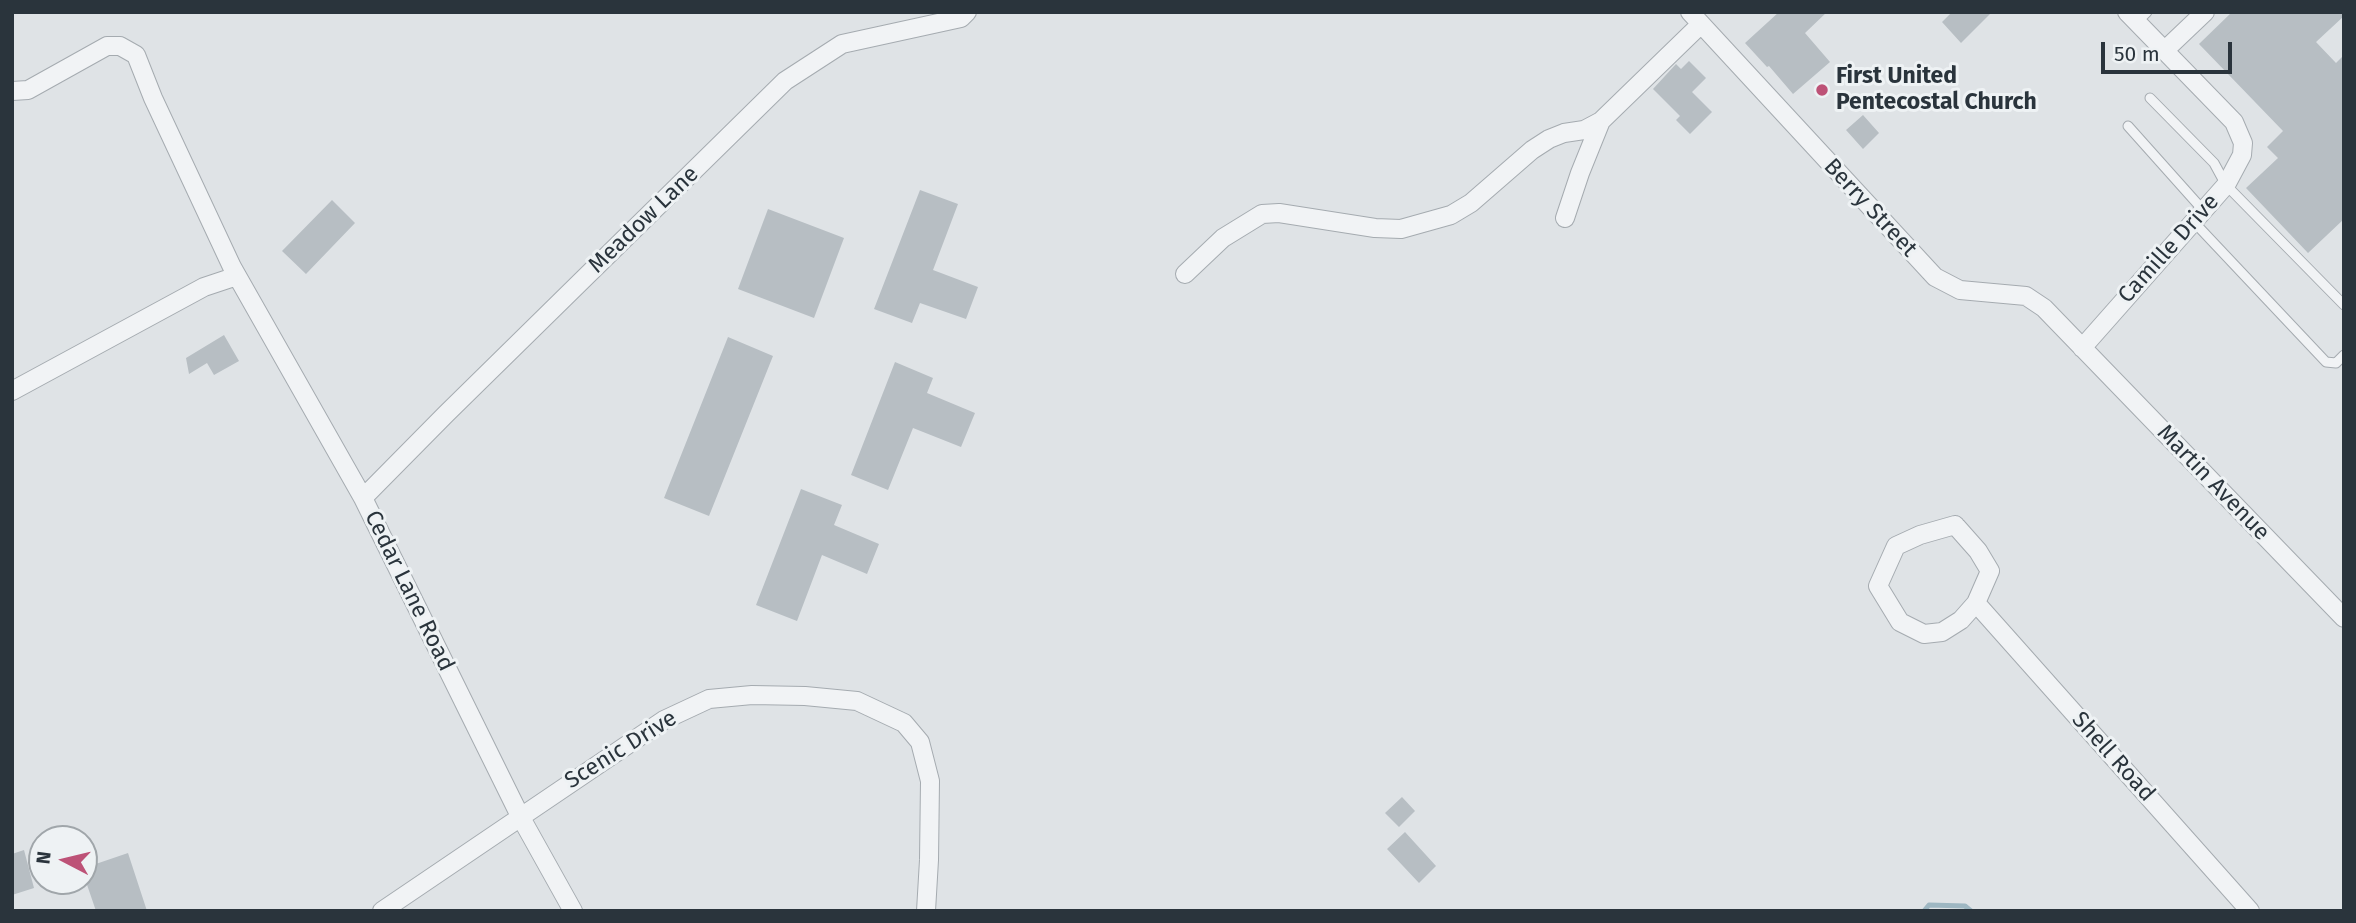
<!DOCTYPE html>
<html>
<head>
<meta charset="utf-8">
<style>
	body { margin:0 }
	#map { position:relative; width:2356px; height:923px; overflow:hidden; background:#dfe3e6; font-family:"Fira Sans",sans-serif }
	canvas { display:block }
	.frame { position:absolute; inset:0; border:14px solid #2a343c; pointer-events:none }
	.north { position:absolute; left:28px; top:825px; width:70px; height:70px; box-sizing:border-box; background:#eef2f4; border:2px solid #a0a6aa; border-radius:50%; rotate:277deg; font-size:19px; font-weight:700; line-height:28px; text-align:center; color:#2a343c }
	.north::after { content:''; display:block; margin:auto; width:24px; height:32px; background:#bd5277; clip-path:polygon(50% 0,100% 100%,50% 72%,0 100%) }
	.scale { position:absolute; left:2101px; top:42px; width:131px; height:32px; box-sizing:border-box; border:4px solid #2a343c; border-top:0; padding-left:9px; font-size:21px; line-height:24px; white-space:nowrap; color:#2a343c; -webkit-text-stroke:5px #eef2f4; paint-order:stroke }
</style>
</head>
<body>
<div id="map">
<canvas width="2356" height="923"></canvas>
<div class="frame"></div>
<div class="north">N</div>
<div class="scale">50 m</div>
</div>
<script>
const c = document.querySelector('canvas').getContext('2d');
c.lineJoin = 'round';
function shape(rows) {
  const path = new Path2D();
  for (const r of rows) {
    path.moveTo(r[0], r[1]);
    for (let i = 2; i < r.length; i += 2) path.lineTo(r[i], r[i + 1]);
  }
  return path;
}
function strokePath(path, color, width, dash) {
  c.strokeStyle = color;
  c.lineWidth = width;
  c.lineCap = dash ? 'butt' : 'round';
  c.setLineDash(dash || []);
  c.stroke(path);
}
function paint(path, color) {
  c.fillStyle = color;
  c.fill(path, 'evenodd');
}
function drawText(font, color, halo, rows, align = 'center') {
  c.font = font + ' "Fira Sans",sans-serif';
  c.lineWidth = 6;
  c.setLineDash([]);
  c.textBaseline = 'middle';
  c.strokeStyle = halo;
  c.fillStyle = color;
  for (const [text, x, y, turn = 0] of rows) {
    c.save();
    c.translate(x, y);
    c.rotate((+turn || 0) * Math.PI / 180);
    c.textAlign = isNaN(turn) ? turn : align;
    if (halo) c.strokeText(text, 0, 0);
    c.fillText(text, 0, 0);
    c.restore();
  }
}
strokePath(shape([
	[1924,911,1929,905,1965,906,1971,911]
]), '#9eb7c2', 5);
paint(shape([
	[1779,12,1827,12,1805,33,1830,62,1793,94,1769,66,1767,67,1745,43],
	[1952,12,1992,12,1961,43,1942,22],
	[2232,12,2344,12,2344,16,2316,42,2336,63,2344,55,2344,219,2308,253,2246,188,2278,158,2267,147,2283,131,2199,44],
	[1689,61,1706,78,1692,92,1712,112,1690,134,1676,120,1680,116,1653,89,1676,64,1681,69],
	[1863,115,1879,133,1863,149,1846,130],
	[920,190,958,204,933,270,978,287,966,319,920,303,912,323,874,309],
	[332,200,355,223,306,274,282,251],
	[768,209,844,238,814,318,738,289],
	[224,335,239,361,214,375,207,363,189,374,186,358],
	[728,337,773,356,709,516,664,498],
	[895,362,933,378,927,393,975,413,961,447,913,428,888,490,851,475],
	[801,489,842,505,834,525,879,544,867,574,822,555,797,621,756,605],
	[1402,797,1415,811,1399,827,1385,813],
	[1405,832,1436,866,1419,883,1387,849],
	[24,850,34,888,12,895,12,854],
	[128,853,147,911,96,911,84,876,84,868]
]), '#b7bec3');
const service = shape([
	[2137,22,2147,12],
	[2150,98,2214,163,2226,185,2344,305],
	[2128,126,2203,210],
	[2193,221,2326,362,2336,363,2344,355]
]);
const minor = shape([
	[1690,12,1935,277,1960,290,2026,296,2044,308,2344,618],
	[2164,51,2205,12],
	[12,91,28,90,107,46,120,46,136,55,153,98,232,267,363,498,520,816,573,911],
	[1565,218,1580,173,1601,121],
	[1185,274,1223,238,1262,214,1279,213,1375,228,1401,229,1451,215,1471,203,1532,150,1549,139,1564,133,1584,130,1601,121,1701,24],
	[2082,348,2226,185,2242,155,2243,143,2234,122,2127,12],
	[12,391,204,287,237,276],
	[363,498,446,414,785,81,842,44,961,18,967,12],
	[1955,525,1978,551,1990,571,1976,603,1961,620,1942,632,1924,634,1900,622,1878,586,1896,546,1920,535,1955,525],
	[1976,603,2250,911],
	[382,911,664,720,709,699,752,695,805,696,857,701,904,723,920,742,930,781,929,860,926,911]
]);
strokePath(service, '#a5abb0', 11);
strokePath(minor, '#a5abb0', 20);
strokePath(service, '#f1f3f5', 9);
strokePath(minor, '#f1f3f5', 18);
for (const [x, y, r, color] of [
	[1822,90,7,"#bd5277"]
]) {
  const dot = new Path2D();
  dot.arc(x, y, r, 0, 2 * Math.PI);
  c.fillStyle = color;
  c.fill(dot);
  strokePath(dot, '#eef2f4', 2.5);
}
drawText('bold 23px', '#2a343c', '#eef2f4', [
	["First United",1836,77],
	["Pentecostal Church",1836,103]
], 'left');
drawText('23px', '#2a343c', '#eef2f4', [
	["Berry Street",1870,208,47],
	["Meadow Lane",644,220,-44],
	["Camille Drive",2169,249,-48],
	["Martin Avenue",2213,483,46],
	["Cedar Lane Road",409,591,64],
	["Scenic Drive",621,750,-32],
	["Shell Road",2113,757,48]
]);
</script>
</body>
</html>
